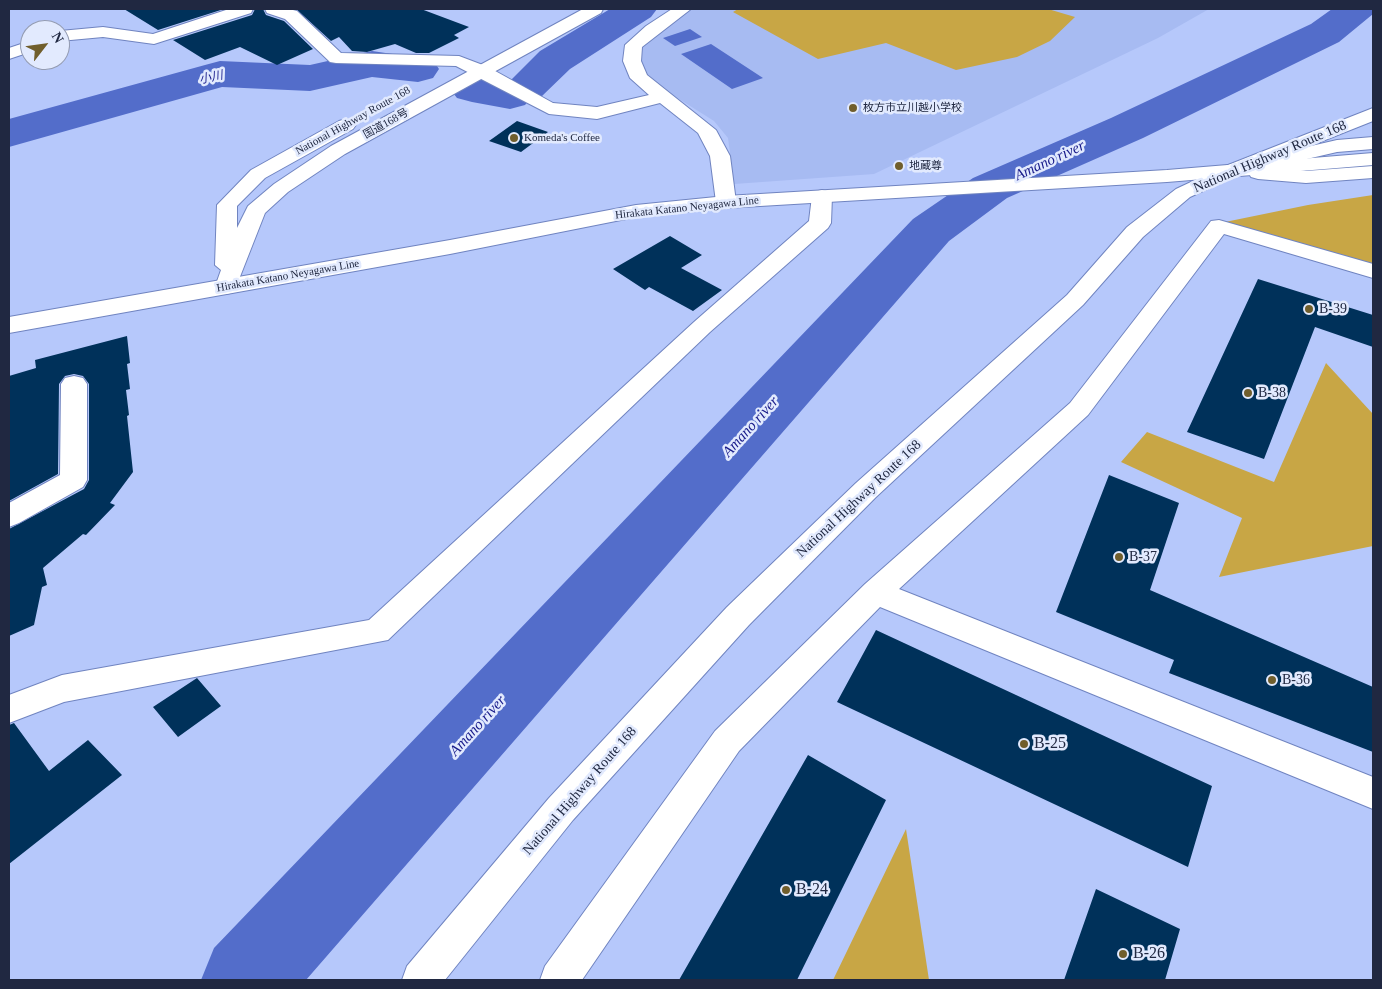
<!DOCTYPE html>
<html>
<head>
<meta charset="utf-8">
<style>
	body { margin:0 }
	#map { position:relative; width:1382px; height:989px; overflow:hidden; background:#b6c8fb; font-family:"Times New Roman",serif }
	canvas { display:block }
	.frame { position:absolute; inset:0; border:10px solid #202841; pointer-events:none }
	.north { position:absolute; left:20px; top:20px; width:50px; height:50px; box-sizing:border-box; background:#e2eafe; border:1px solid #949cb2; border-radius:50%; rotate:60deg; font-size:14px; font-weight:700; line-height:20px; text-align:center; color:#202841 }
	.north::after { content:''; display:block; margin:auto; width:18px; height:22px; background:#705e2c; clip-path:polygon(50% 0,100% 100%,50% 72%,0 100%) }
</style>
</head>
<body>
<div id="map">
<canvas width="1382" height="989"></canvas>
<div class="frame"></div>
<div class="north">N</div>
</div>
<script>
const c = document.querySelector('canvas').getContext('2d');
c.lineJoin = 'round';
function paint(path, color) {
  c.fillStyle = color;
  c.fill(path, 'evenodd');
}
function shape(rows) {
  const path = new Path2D();
  for (const r of rows) {
    path.moveTo(r[0], r[1]);
    for (let i = 2; i < r.length; i += 2) path.lineTo(r[i], r[i + 1]);
  }
  return path;
}
function strokePath(path, color, width, dash) {
  c.strokeStyle = color;
  c.lineWidth = width;
  c.lineCap = dash ? 'butt' : 'round';
  c.setLineDash(dash || []);
  c.stroke(path);
}
function drawText(font, color, halo, rows, align = 'center') {
  c.font = font + ' "Times New Roman","Noto Sans JP",serif';
  c.lineWidth = 5;
  c.setLineDash([]);
  c.textBaseline = 'middle';
  c.strokeStyle = halo;
  c.fillStyle = color;
  for (const [text, x, y, turn = 0] of rows) {
    c.save();
    c.translate(x, y);
    c.rotate((+turn || 0) * Math.PI / 180);
    c.textAlign = isNaN(turn) ? turn : align;
    if (halo) c.strokeText(text, 0, 0);
    c.fillText(text, 0, 0);
    c.restore();
  }
}
paint(shape([
	[690,9,1209,9,1158,38,874,174,734,184,728,138,714,121,644,77,639,47,656,31]
]), '#a7bbf2');
paint(shape([
	[738,9,1048,9,1075,17,1050,41,1017,57,956,70,886,43,818,59,733,12],
	[1373,195,1373,265,1225,222,1308,205],
	[1326,363,1373,414,1373,546,1219,577,1242,518,1121,462,1147,432,1274,482],
	[906,829,929,980,833,980]
]), '#c8a645');
paint(shape([
	[690,29,702,37,675,46,663,38],
	[711,44,763,78,732,89,681,54]
]), '#536dca');
paint(shape([
	[610,9,657,9,651,17,570,69,542,96,530,99,525,105,510,109,472,102,457,98,450,89,457,80,472,76,508,83,540,51,610,9],
	[1332,9,1373,9,1373,14,1339,42,1143,138,1007,198,949,241,306,980,201,980,214,948,913,219,973,178,1111,118,1311,24,1332,9],
	[372,51,433,60,439,69,433,78,418,82,372,77,310,91,222,87,9,147,9,119,205,65,220,61,310,65,372,51]
]), '#536dca');
paint(shape([
	[124,9,224,9,158,30],
	[255,9,263,9,266,15,284,21,313,49,277,65,240,47,205,60,173,40,252,15],
	[296,9,421,9,469,27,454,35,459,38,429,53,416,53,395,44,367,52,352,51,339,37,331,41],
	[517,121,548,132,521,152,489,141],
	[670,236,702,255,681,268,722,290,693,311,649,287,645,290,613,269],
	[1258,279,1373,315,1373,347,1315,327,1264,459,1187,432],
	[127,336,130,363,127,364,130,389,126,390,129,415,127,416,133,472,110,503,115,505,86,535,83,534,43,568,47,585,42,587,34,625,9,636,9,529,84,489,89,480,89,384,83,376,74,374,65,376,59,384,58,474,9,501,9,376,36,368,35,360],
	[1109,475,1179,503,1150,590,1373,687,1373,752,1169,673,1174,660,1056,612],
	[876,630,1212,786,1188,867,837,702],
	[197,678,221,706,178,737,153,707],
	[14,723,49,771,88,740,122,775,9,864,9,725],
	[808,755,886,800,797,980,679,980],
	[1096,889,1180,929,1165,980,1064,980]
]), '#00315a');
const minor = shape([
	[229,9,253,9,251,13,154,44,103,37,60,41,60,31,103,27,153,34,229,9],
	[265,9,289,9,297,11,341,53,459,56,488,67,553,103,597,107,649,95,630,78,623,61,625,45,646,26,672,9,691,9,642,47,641,61,647,75,716,130,730,156,736,202,733,206,726,208,719,206,716,202,710,156,698,133,660,103,597,119,549,114,456,66,336,63,330,62,285,19,267,13,265,9],
	[30,41,30,52,9,59,9,48,30,41],
	[1373,137,1373,149,1337,152,1268,168,1306,171,1373,166,1373,178,1306,183,1258,179,1251,177,1248,172,1236,175,1229,173,1226,169,1229,165,1337,140,1373,137],
	[822,190,829,192,832,196,831,223,828,228,710,332,388,640,64,702,9,723,9,695,62,675,369,620,694,322,809,221,812,196,815,192,822,190],
	[1219,220,1373,264,1373,278,1224,234,1088,415,899,589,1373,777,1373,809,880,607,739,751,582,980,540,980,545,966,715,731,865,584,1070,403,1211,221,1219,220],
	[74,376,83,378,87,384,87,480,83,487,19,523,9,527,9,503,60,475,61,384,65,378,74,376]
]);
const major = shape([
	[1373,153,1373,165,1167,182,726,208,636,217,450,254,9,333,9,317,450,240,636,205,726,196,1167,170,1373,153]
]);
const highway = shape([
	[583,9,603,9,601,13,345,154,288,192,265,213,234,292,226,294,218,292,215,287,221,270,215,265,217,205,251,170,339,121,346,119,353,121,356,125,353,129,265,178,237,206,237,228,248,206,274,184,331,146,583,9],
	[1373,108,1373,121,1237,175,1190,197,1143,237,1083,305,876,497,749,625,573,820,445,980,402,980,407,966,549,798,727,607,856,483,1067,295,1127,227,1176,189,1223,167,1373,108]
]);
strokePath(minor, '#7084c0', 2);
strokePath(major, '#7084c0', 2);
strokePath(highway, '#7084c0', 2);
paint(minor, '#fff');
paint(major, '#fff');
paint(highway, '#fff');
for (const [x, y, r, color] of [
	[853,108,5,"#705e2c"],
	[514,138,5,"#705e2c"],
	[899,166,5,"#705e2c"],
	[1309,309,5,"#705e2c"],
	[1248,393,5,"#705e2c"],
	[1119,557,5,"#705e2c"],
	[1272,680,5,"#705e2c"],
	[1024,744,5,"#705e2c"],
	[786,890,5,"#705e2c"],
	[1123,954,5,"#705e2c"]
]) {
  const dot = new Path2D();
  dot.arc(x, y, r, 0, 2 * Math.PI);
  c.fillStyle = color;
  c.fill(dot);
  strokePath(dot, '#e2eafe', 2);
}
drawText('11px', '#202841', '#e2eafe', [
	["枚方市立川越小学校",863,108],
	["Komeda's Coffee",524,138],
	["地蔵尊",909,166]
], 'left');
drawText('11px', '#202841', '#e2eafe', [
	["National Highway Route 168",353,121,-29],
	["国道168号",386,124,-29],
	["Hirakata Katano Neyagawa Line",687,208,-6],
	["Hirakata Katano Neyagawa Line",288,276,-10]
]);
drawText('italic 12px', '#171a8a', '#e2eafe', [
	["小川",211,78,-12]
]);
drawText('14px', '#202841', '#e2eafe', [
	["National Highway Route 168",1270,157,-23],
	["National Highway Route 168",859,499,-43],
	["National Highway Route 168",580,791,-49]
]);
drawText('14px', '#202841', '#e2eafe', [
	["B-39",1319,309],
	["B-38",1258,393],
	["B-37",1129,557],
	["B-36",1282,680]
], 'left');
drawText('italic 15px', '#171a8a', '#e2eafe', [
	["Amano river",1050,161,-25],
	["Amano river",751,427,-48],
	["Amano river",478,726,-48]
]);
drawText('16px', '#202841', '#e2eafe', [
	["B-25",1034,744],
	["B-24",796,890],
	["B-26",1133,954]
], 'left');
</script>
</body>
</html>
